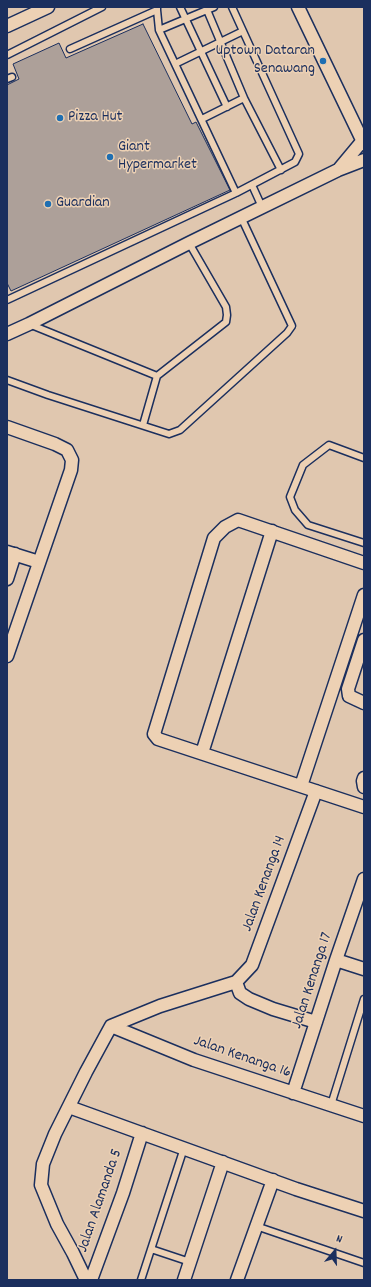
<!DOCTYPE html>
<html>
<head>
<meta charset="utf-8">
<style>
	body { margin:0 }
	#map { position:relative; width:371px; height:1287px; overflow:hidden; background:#e0c7af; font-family:Dekko,sans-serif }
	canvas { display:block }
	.frame { position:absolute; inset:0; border:8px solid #1b2f5e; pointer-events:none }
	.north { position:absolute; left:315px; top:1231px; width:40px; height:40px; -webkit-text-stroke:3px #edd1b4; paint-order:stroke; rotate:19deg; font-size:11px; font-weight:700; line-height:16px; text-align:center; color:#1b2f5e }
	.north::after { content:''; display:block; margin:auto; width:14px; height:18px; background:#1b2f5e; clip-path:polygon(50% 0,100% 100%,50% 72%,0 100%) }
</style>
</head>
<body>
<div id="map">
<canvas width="371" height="1287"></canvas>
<div class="frame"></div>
<div class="north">N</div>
</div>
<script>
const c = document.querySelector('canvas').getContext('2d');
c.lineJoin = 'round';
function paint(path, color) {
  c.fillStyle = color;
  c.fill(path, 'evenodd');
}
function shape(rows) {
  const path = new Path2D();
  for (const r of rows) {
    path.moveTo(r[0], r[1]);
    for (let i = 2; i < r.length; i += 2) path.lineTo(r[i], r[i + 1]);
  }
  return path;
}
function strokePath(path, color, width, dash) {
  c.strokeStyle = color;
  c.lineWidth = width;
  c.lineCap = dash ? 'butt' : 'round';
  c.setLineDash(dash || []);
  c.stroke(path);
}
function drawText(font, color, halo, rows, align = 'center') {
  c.font = font + ' Dekko,sans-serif';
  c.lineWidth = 3;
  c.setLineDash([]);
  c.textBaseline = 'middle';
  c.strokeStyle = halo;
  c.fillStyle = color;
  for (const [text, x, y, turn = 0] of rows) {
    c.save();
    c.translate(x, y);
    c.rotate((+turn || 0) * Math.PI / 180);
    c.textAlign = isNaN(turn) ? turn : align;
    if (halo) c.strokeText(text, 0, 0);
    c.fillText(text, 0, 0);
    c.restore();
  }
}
const building = shape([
	[143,24,192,124,196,122,230,190,11,291,7,283,7,85,19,79,13,64,59,43,66,58,143,24]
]);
paint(building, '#ada099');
strokePath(building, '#1b2f5e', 1);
const service = shape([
	[180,7,227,107],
	[157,10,159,30,236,193],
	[207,10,244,98],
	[159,30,214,7],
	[70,49,157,10,157,7],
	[7,55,102,7],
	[175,64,243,31],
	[7,79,12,77],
	[202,119,244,98,281,170],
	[252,185,262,207],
	[7,300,236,193,295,162,299,154,232,7],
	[29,324,157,376],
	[7,380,48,395,169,434,180,430,287,333,292,326,241,217],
	[143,425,157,376,226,322,227,315,226,307,189,243],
	[364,458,329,445,303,465,290,497,295,510,308,525,364,543],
	[331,1105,364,999],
	[256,1226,364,1263],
	[151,1249,190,1262],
	[141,1280,184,1148]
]);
const minor = shape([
	[298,7,364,144],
	[7,26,48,7],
	[339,169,364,139],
	[7,334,29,324,189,243,338,170,364,160],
	[7,427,55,444,67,450,72,460,71,470,7,656],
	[7,552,39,562],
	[364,563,238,520,225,527,214,538,154,734,158,739,364,807],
	[7,579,15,554],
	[364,640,348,689,349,696,364,703],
	[202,753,272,531],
	[364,778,363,781,364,787],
	[301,786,364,595],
	[336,960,364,969],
	[236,982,240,993,249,999,273,1009,316,1022],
	[111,1026,194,1060,364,1116],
	[293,1093,336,960,364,879],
	[69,1107,296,1189,364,1211],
	[86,1280,73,1253,57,1224,41,1185,43,1164,55,1134,86,1072,111,1026,160,1006,236,982,252,965,316,791],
	[91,1280,123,1193,142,1133],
	[184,1280,223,1162],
	[237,1280,273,1180]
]);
strokePath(service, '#1b2f5e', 9);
strokePath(minor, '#1b2f5e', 15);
strokePath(service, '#edd1b4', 6);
strokePath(minor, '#edd1b4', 12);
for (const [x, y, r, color] of [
	[323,61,4,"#1f6fb2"],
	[60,118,4,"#1f6fb2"],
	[110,157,4,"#1f6fb2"],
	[48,204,4,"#1f6fb2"]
]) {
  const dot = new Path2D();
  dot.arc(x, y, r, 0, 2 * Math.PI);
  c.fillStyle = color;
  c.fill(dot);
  strokePath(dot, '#edd1b4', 1.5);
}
drawText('16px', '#1b2f5e', '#edd1b4', [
	["Uptown Dataran",315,52,"right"],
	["Senawang",315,70,"right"],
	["Pizza Hut",68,118],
	["Giant",118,148],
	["Hypermarket",118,166],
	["Guardian",56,204]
], 'left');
drawText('16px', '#1b2f5e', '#edd1b4', [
	["Jalan Kenanga 14",265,884,-70],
	["Jalan Kenanga 17",313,981,-72],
	["Jalan Kenanga 16",242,1058,19],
	["Jalan Alamanda 5",101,1201,-71]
]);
</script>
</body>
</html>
